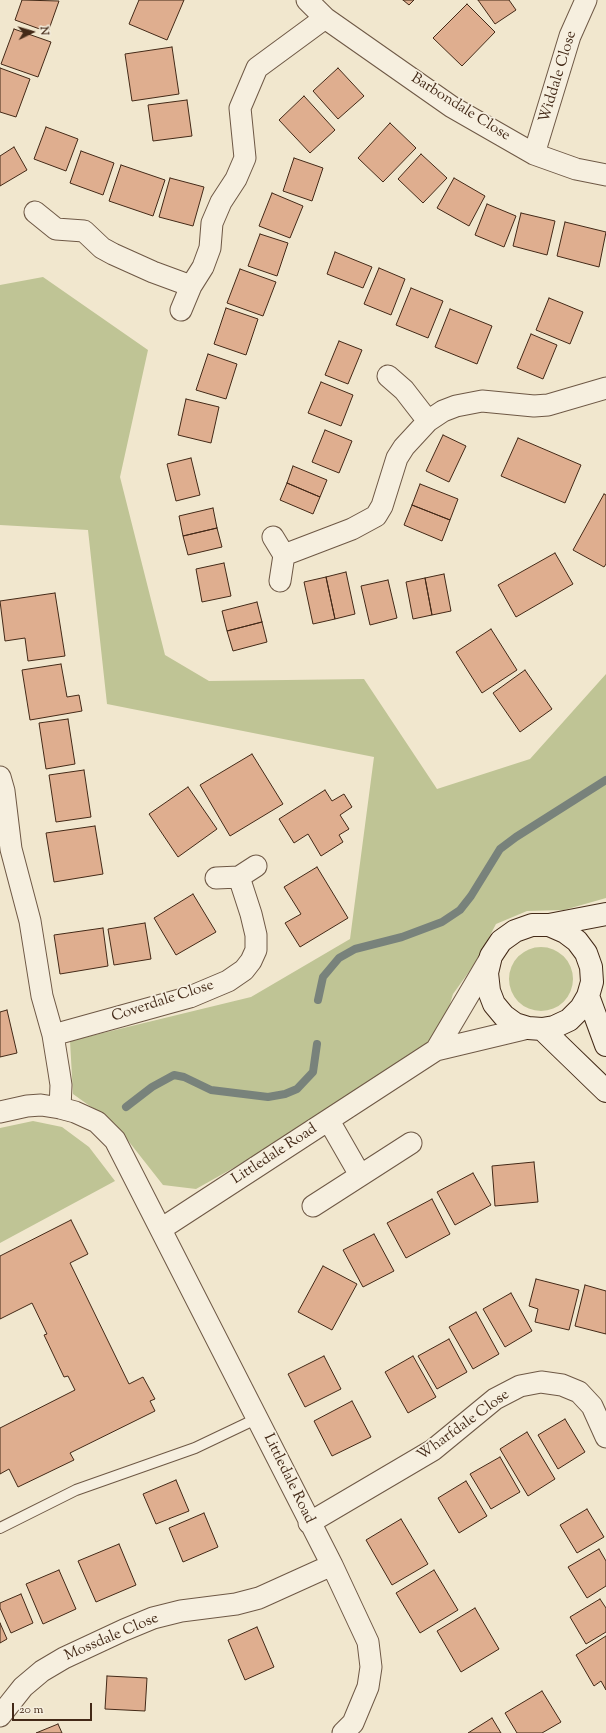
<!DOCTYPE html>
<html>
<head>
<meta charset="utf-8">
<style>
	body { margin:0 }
	#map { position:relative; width:606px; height:1733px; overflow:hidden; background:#f1e7ce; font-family:"Sorts Mill Goudy",serif }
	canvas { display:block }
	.north { position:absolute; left:12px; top:12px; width:40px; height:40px; -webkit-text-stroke:3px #f6efdf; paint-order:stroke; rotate:85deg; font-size:11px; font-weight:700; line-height:16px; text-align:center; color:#432917 }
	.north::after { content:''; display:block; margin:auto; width:14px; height:18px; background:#432917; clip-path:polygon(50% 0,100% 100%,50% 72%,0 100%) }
	.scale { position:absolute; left:12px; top:1703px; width:80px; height:18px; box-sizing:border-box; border:2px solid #432917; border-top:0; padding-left:5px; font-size:12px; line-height:14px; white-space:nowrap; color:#432917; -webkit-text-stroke:3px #f6efdf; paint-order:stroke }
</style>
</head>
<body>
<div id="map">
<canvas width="606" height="1733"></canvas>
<div class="north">N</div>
<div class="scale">20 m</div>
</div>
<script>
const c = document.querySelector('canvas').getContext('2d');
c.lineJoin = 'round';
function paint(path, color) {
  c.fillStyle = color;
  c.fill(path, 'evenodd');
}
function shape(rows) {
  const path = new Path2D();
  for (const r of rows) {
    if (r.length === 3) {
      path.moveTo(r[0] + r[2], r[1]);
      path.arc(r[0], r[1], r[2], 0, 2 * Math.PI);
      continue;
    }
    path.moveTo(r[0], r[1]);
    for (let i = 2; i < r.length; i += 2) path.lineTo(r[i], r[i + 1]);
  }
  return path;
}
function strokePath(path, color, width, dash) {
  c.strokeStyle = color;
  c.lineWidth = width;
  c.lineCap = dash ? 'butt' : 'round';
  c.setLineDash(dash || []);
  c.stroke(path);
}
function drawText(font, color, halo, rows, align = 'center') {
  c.font = font + ' "Sorts Mill Goudy",serif';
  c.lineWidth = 3.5;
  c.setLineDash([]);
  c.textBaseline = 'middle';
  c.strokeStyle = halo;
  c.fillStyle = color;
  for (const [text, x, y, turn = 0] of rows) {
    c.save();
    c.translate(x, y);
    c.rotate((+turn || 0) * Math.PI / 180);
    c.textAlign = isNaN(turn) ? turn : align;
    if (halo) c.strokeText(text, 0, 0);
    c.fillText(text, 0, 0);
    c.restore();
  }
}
paint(shape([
	[43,277,148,350,120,477,165,655,209,681,364,679,437,789,530,759,606,674,606,898,564,910,527,911,496,924,476,962,453,994,436,1050,409,1069,196,1189,163,1185,115,1124,73,1094,70,1041,251,997,350,939,374,757,107,704,88,530,0,525,0,285],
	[541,979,32],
	[33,1121,62,1127,89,1147,115,1181,0,1243,0,1128]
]), '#bfc495');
strokePath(shape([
	[318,1000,323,977,339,958,355,949,402,937,442,922,460,910,471,896,500,849,516,837,606,780],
	[126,1107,152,1087,174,1075,184,1077,211,1090,268,1097,285,1094,297,1089,313,1072,317,1044]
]), '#78827b', 8);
const building = shape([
	[22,0,59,1,48,32,15,20,22,0],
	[139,0,184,0,167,40,129,24,139,0],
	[403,0,414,0,409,5,403,0],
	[478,0,509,0,516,10,495,24,478,0],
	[467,4,495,32,462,66,433,38,467,4],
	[14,29,51,42,38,77,1,64,14,29],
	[172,47,179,94,132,101,125,54,172,47],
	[0,68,30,79,16,117,0,112,0,68],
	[338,68,364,96,338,119,313,91,338,68],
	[304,96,335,130,310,153,279,120,304,96],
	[187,100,192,136,153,141,148,105,187,100],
	[390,123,416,148,383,182,358,158,390,123],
	[46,127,78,139,66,171,34,159,46,127],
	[14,147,27,170,0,186,0,156,14,147],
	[81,151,114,163,103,195,70,183,81,151],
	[421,154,447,178,423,203,398,179,421,154],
	[294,158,323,168,312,201,283,191,294,158],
	[121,165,165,180,153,216,109,201,121,165],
	[170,178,204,187,193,226,159,217,170,178],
	[454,178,485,196,469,226,437,208,454,178],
	[272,193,303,206,290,238,259,226,272,193],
	[487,204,516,216,504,247,475,235,487,204],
	[521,213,555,221,547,255,513,246,521,213],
	[565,222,606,232,599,267,557,256,565,222],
	[260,234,288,243,277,276,248,266,260,234],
	[335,252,372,267,363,288,327,274,335,252],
	[379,268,405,279,391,315,364,304,379,268],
	[240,269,276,282,263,316,227,303,240,269],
	[411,288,443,301,428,338,396,325,411,288],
	[549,298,583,312,570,344,536,330,549,298],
	[226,308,258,319,246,355,214,344,226,308],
	[450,309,492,326,477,364,435,347,450,309],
	[531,334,557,345,543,379,517,368,531,334],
	[339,341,362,350,348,384,325,375,339,341],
	[208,354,237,364,226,399,196,390,208,354],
	[321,382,353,395,341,426,308,413,321,382],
	[186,399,219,407,211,443,178,435,186,399],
	[325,430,352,441,339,473,312,462,325,430],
	[443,435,466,446,449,482,426,471,443,435],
	[518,438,581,465,565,503,501,476,518,438],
	[191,458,200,495,176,501,167,464,191,458],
	[293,466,327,480,320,497,287,483,293,466],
	[287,483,320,497,313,514,280,500,287,483],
	[420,484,458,499,450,520,412,505,420,484],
	[604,494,606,495,606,564,604,567,573,550,604,494],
	[412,505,450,520,442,541,404,525,412,505],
	[213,508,217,528,183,536,179,516,213,508],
	[217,528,222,547,188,555,183,536,217,528],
	[555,553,573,584,516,617,498,585,555,553],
	[224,563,231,596,202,602,196,569,224,563],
	[346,572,355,614,335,619,326,577,346,572],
	[444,574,451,611,432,615,425,578,444,574],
	[326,577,335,619,313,624,304,582,326,577],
	[425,578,432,615,413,619,406,582,425,578],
	[388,580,397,618,370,625,361,586,388,580],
	[55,593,65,656,28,661,25,638,5,641,0,601,55,593],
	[257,602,262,622,227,631,222,611,257,602],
	[262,622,267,642,233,651,227,631,262,622],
	[491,629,517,670,482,693,456,652,491,629],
	[61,664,67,697,79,695,82,711,30,720,22,670,61,664],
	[525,670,552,709,520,732,493,693,525,670],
	[68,719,75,764,46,769,39,723,68,719],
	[252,754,283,804,230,836,200,785,252,754],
	[84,770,91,817,56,822,49,775,84,770],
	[188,787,217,829,178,857,149,814,188,787],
	[325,790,332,801,344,794,352,807,340,815,349,829,339,835,343,842,321,856,308,834,294,843,279,819,325,790],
	[95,826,103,874,54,882,46,833,95,826],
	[317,867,348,918,300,947,285,923,301,914,284,887,317,867],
	[193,894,216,932,176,955,154,918,193,894],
	[145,923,151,959,114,965,108,929,145,923],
	[103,928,108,966,60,974,54,935,103,928],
	[7,1010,17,1053,0,1057,0,1012,7,1010],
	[534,1162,538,1202,495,1206,492,1166,534,1162],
	[473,1173,491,1205,455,1225,437,1192,473,1173],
	[432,1199,450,1234,406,1258,387,1223,432,1199],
	[71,1220,88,1254,70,1263,129,1384,143,1377,155,1399,150,1401,155,1411,70,1453,74,1460,18,1487,9,1469,0,1474,0,1428,75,1390,68,1376,64,1377,44,1335,47,1334,32,1303,0,1319,0,1256,71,1220],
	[374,1234,394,1271,363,1287,343,1250,374,1234],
	[323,1266,357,1284,332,1330,298,1312,323,1266],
	[536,1279,579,1290,569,1330,535,1322,538,1309,529,1306,536,1279],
	[585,1285,606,1291,606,1334,575,1326,585,1285],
	[511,1293,532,1331,505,1347,483,1309,511,1293],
	[476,1312,499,1354,473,1369,449,1327,476,1312],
	[449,1339,467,1372,437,1389,418,1356,449,1339],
	[324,1356,341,1389,305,1407,288,1374,324,1356],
	[413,1356,436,1397,408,1413,385,1372,413,1356],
	[352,1401,371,1437,332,1456,314,1421,352,1401],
	[565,1419,585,1452,558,1469,538,1435,565,1419],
	[527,1432,555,1479,528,1496,500,1449,527,1432],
	[500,1457,520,1492,491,1509,470,1474,500,1457],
	[176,1480,189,1511,156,1524,143,1494,176,1480],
	[466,1481,487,1516,459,1533,438,1498,466,1481],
	[587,1509,604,1537,577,1553,560,1525,587,1509],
	[204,1513,218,1547,183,1562,169,1528,204,1513],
	[401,1519,428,1564,392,1585,366,1540,401,1519],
	[119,1544,136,1585,96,1602,78,1561,119,1544],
	[599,1549,606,1561,606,1586,587,1598,568,1567,599,1549],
	[59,1570,76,1609,43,1624,26,1584,59,1570],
	[434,1570,458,1610,420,1633,396,1593,434,1570],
	[21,1594,33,1623,11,1633,0,1608,0,1603,21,1594],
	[600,1599,606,1608,606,1632,586,1644,570,1617,600,1599],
	[475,1608,499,1649,461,1672,437,1631,475,1608],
	[0,1623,7,1639,0,1643,0,1623],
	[257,1627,274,1667,245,1680,228,1640,257,1627],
	[606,1636,606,1690,601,1681,594,1686,576,1655,606,1636],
	[107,1676,147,1678,145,1711,105,1709,107,1676],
	[542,1691,561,1722,542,1733,517,1733,505,1713,542,1691],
	[492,1718,501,1733,468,1733,492,1718],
	[58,1724,62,1733,36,1733,58,1724]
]);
paint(building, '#dfae8f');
strokePath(building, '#432917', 1);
const lane = shape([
	[0,1528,76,1490,195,1448,258,1418]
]);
const street = shape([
	[307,0,325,18,452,107,534,154,576,169,606,175],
	[534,154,570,36,586,0],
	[35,212,56,229,84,231,102,248,113,254,153,272,191,286,203,267,210,248,212,223,221,202,236,179,245,158,240,108,257,68,325,18],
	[181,310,191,286],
	[388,376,404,390,428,421],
	[273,537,284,555,280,581],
	[284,555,352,529,376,516,382,506,397,458,404,447,428,421,443,411,456,406,482,401,534,406,548,405,606,388],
	[0,777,4,791,11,849,30,921,42,996,53,1035,59,1072,61,1085,60,1108],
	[216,878,239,877,256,866],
	[53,1035,190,997,228,981,244,970,251,961,256,950,256,935,251,914,239,877],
	[436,1050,491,957],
	[0,1112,27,1106,41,1105,60,1108,75,1112,97,1122,115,1140,332,1565,368,1642,371,1667,368,1687,353,1723,343,1733],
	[329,1121,360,1175],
	[313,1206,411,1143],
	[161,1229,436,1050,528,1028],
	[309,1523,433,1450,495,1399,520,1386,541,1382,562,1385,579,1392,592,1406,606,1437],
	[0,1716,23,1687,42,1671,64,1658,124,1630,153,1618,181,1611,236,1604,259,1598,332,1565]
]);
const secondary = shape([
	[549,925,565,932,577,941,586,953,591,967,592,982,588,996,581,1008,569,1020,554,1027,542,1029,528,1028,515,1024,504,1016,494,1004,489,991,487,973,491,956,501,941,515,931,532,925,549,925,606,914],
	[588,996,606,1045],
	[542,1029,606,1091]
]);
strokePath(lane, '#6e5845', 12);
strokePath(street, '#6e5845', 23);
strokePath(secondary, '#432917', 24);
strokePath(lane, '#f6efdf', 10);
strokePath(street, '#f6efdf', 21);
strokePath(secondary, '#f6efdf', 22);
drawText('15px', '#432917', '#f6efdf', [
	["Widdale Close",559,77,-73],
	["Barbondale Close",460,108,32],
	["Coverdale Close",163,1002,-18],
	["Littledale Road",275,1155,-33],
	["Wharfdale Close",464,1426,-36],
	["Littledale Road",288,1479,64],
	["Mossdale Close",112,1638,-23]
]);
</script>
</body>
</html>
